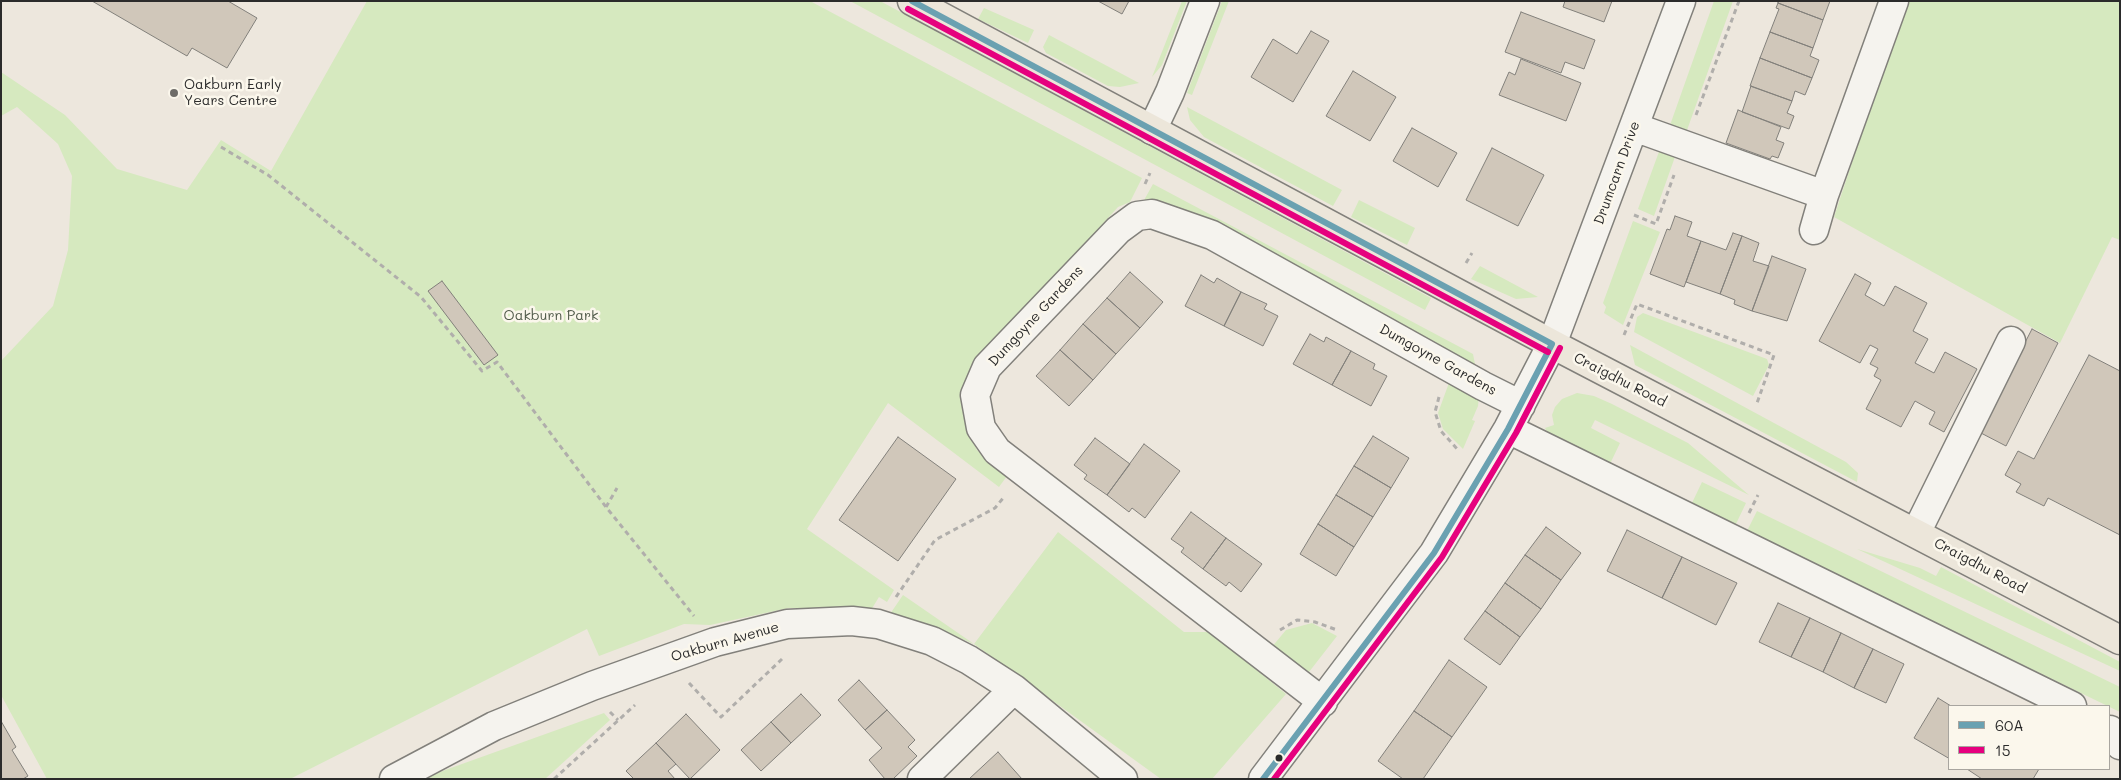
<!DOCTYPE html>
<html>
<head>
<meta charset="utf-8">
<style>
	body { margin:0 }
	#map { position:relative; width:2121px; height:780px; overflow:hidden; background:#ede7dd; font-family:Mali,sans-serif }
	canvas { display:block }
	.frame { position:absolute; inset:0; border:2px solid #2b2b2b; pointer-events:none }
	.legend { position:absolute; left:1948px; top:705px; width:162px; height:65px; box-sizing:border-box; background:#fbf7ec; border:1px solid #a8a59f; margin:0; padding:6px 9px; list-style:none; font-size:15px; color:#2b2b2b }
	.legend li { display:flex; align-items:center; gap:10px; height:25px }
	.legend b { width:25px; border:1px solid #a8a59f }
</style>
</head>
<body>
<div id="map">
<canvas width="2121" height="780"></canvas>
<div class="frame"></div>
<ul class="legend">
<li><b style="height:6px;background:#6aa1b1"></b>60A</li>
<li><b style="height:6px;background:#e6007e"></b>15</li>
</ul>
</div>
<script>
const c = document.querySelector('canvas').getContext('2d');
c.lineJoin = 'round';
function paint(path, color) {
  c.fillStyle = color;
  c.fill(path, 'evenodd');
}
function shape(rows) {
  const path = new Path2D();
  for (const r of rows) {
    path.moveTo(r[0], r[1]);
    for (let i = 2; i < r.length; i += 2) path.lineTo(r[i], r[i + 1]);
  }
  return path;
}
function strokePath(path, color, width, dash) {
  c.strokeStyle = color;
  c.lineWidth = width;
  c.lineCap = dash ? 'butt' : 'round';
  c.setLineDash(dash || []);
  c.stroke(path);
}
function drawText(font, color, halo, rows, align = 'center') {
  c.font = font + ' Mali,sans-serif';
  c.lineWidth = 5;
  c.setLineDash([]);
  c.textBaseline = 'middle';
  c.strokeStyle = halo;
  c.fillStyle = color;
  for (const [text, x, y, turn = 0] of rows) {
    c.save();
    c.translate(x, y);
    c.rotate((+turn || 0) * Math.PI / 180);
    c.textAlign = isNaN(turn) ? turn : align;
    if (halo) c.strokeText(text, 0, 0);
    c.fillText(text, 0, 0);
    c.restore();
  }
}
paint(shape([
	[367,1,810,1,1142,178,1130,202,1118,207,982,358,965,386,964,416,968,433,977,450,1007,476,999,487,888,403,807,529,894,590,887,602,879,597,871,610,789,608,710,625,684,624,599,656,587,629,290,779,47,779,1,695,1,361,53,306,68,250,72,176,58,144,17,107,1,116,1,72,65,115,117,169,187,190,221,140,271,171],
	[850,1,880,1,975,52,1431,298,1425,310],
	[1182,1,1187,1,1162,65,1152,77],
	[1222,1,1229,1,1192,95,1187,93],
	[1714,1,1733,1,1686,133,1669,128],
	[1905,1,2120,1,2120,240,2112,237,2060,343,1834,217],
	[984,8,1034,30,1028,43,978,19],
	[1049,35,1139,83,1120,87,1108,86,1046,53,1043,47],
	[1187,107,1342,190,1333,206,1204,137,1190,120],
	[1660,149,1676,154,1654,216,1638,209],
	[1153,184,1473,354,1475,364,1470,365,1461,361,1443,347,1183,210,1159,203,1143,202],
	[1359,200,1415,228,1407,245,1351,217],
	[1633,221,1660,232,1623,325,1604,313,1606,307,1603,303],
	[1480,266,1538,297,1516,299,1471,279],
	[1643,313,1767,359,1769,365,1753,396,1634,332,1637,317],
	[1630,345,1846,462,1858,473,1857,482,1635,365],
	[1450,380,1479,396,1478,406,1472,420,1475,421,1463,449,1443,429,1438,413],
	[1577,393,1594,396,1612,404,1688,443,1749,495,1595,420,1591,428,1620,443,1609,466,1548,434,1545,428,1554,425,1552,415,1555,407,1562,399],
	[1702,482,1746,503,1735,526,1691,505],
	[1757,511,2120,687,2120,712,1747,531],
	[1058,532,1184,632,1210,632,1286,694,1212,779,1161,779,974,644,934,627,890,614,903,595,974,644],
	[1857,549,1920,568,1936,576,1941,567,2120,662,2120,671],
	[1312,623,1337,636,1309,672,1299,669,1271,648,1286,630],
	[604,713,610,720,545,779,423,778]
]), '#d6e9bf');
const building = shape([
	[92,1,228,1,257,18,227,68,192,48,187,56,92,1],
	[1098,1,1129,1,1122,14,1098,1],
	[1565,1,1612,1,1604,22,1563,7,1565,1],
	[1778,1,1830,1,1823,20,1778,3,1778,1],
	[1778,3,1823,20,1813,48,1770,32,1779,9,1776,8,1778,3],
	[1521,12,1595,40,1584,69,1565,62,1561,73,1505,52,1521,12],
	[1311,31,1329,41,1293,102,1251,77,1273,39,1297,54,1311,31],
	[1770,32,1813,48,1810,56,1819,60,1812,78,1760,58,1770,32],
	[1760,58,1812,78,1805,95,1795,91,1792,101,1750,86,1760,58],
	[1521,59,1581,83,1566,121,1499,95,1509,72,1515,75,1521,59],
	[1353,71,1396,97,1370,141,1326,116,1353,71],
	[1751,86,1792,101,1787,113,1794,116,1789,129,1742,112,1751,86],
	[1738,110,1781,127,1776,140,1784,143,1778,158,1772,156,1770,159,1726,143,1738,110],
	[1412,128,1457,153,1438,187,1393,161,1412,128],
	[1492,148,1544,175,1518,226,1466,200,1492,148],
	[1675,216,1692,222,1687,236,1701,241,1684,287,1650,274,1667,229,1670,230,1675,216],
	[1733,233,1742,236,1720,294,1686,282,1701,241,1726,250,1733,233],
	[1742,236,1759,243,1753,261,1769,266,1752,311,1734,304,1735,300,1720,294,1742,236],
	[1772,256,1806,269,1787,321,1752,311,1772,256],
	[1130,272,1163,302,1140,328,1107,298,1130,272],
	[1855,274,1871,283,1865,295,1884,306,1895,286,1927,303,1913,331,1928,339,1915,363,1934,373,1945,352,1977,369,1944,432,1929,424,1935,412,1915,401,1901,427,1866,409,1881,380,1874,376,1878,368,1870,364,1878,349,1870,345,1860,363,1819,341,1855,274],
	[1201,275,1214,283,1217,278,1241,292,1224,326,1185,306,1201,275],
	[442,281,498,355,484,365,428,291,442,281],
	[1241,292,1267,304,1264,309,1278,316,1263,346,1224,326,1241,292],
	[1107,298,1140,328,1116,354,1083,324,1107,298],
	[1083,324,1116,354,1093,380,1060,350,1083,324],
	[2032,329,2058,343,2006,446,1979,432,2032,329],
	[1310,334,1324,342,1326,337,1351,351,1332,385,1293,364,1310,334],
	[1060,350,1093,380,1069,406,1036,376,1060,350],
	[1351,351,1375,364,1373,369,1387,376,1371,406,1332,385,1351,351],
	[2089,355,2120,371,2120,535,2048,498,2044,506,2016,492,2021,484,2005,475,2018,451,2034,459,2089,355],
	[1373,436,1409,458,1391,488,1354,466,1373,436],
	[898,437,956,479,898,561,839,520,898,437],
	[1095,438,1130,464,1107,495,1084,479,1087,475,1074,465,1095,438],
	[1144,444,1180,471,1145,518,1132,508,1129,512,1107,495,1144,444],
	[1354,466,1391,488,1373,517,1336,495,1354,466],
	[1336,495,1373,517,1354,547,1318,524,1336,495],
	[1191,512,1226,538,1203,569,1181,552,1184,548,1171,539,1191,512],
	[1318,524,1354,547,1336,576,1300,554,1318,524],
	[1546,527,1581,553,1561,580,1525,555,1546,527],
	[1627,530,1682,557,1662,598,1607,571,1627,530],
	[1226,538,1262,564,1241,592,1229,582,1226,586,1203,569,1226,538],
	[1525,555,1561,580,1541,609,1505,583,1525,555],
	[1682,557,1737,583,1716,625,1662,598,1682,557],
	[1505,583,1541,609,1520,637,1485,611,1505,583],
	[1778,603,1810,618,1791,657,1759,642,1778,603],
	[1485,611,1520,637,1500,665,1464,639,1485,611],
	[1810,618,1841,633,1823,672,1791,657,1810,618],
	[1841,633,1873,649,1854,688,1823,672,1841,633],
	[1873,649,1904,664,1886,703,1854,688,1873,649],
	[1449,660,1487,687,1452,737,1414,711,1449,660],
	[859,680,887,710,865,730,838,700,859,680],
	[801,694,821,715,791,743,771,722,801,694],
	[1938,698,1951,706,1950,759,1914,738,1938,698],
	[887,710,915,740,908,747,917,756,893,779,885,779,869,760,882,748,865,730,887,710],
	[1414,711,1452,737,1423,779,1403,779,1378,761,1414,711],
	[686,714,720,750,690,779,656,743,686,714],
	[1,721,16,747,12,750,28,776,23,779,1,779,1,721],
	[771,722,791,743,761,771,741,750,771,722],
	[656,743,676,764,668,771,675,779,634,779,626,771,656,743],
	[998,752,1022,779,969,779,998,752],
	[1967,769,2039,769,2033,779,1982,779,1967,769]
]);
paint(building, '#d0c7ba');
strokePath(building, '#82807b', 1);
const minor = shape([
	[1634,127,1824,195,1894,1],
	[1152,130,1170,92,1205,1],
	[1814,230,1824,195],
	[1508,429,2072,706],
	[1916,533,2011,341],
	[1323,702,997,451,981,428,975,395,987,367,1118,230,1137,216,1152,214,1212,235,1483,386,1521,405],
	[2110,730,2120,745],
	[394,779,494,726,592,686,715,642,787,624,852,621,878,624,932,641,969,660,1014,689,1123,779],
	[922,779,1014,689],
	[1263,779,1434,553,1508,429,1552,344,1681,1]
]);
const major = shape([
	[912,1,1552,344,2120,640]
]);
strokePath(minor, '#82807b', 31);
strokePath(major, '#82807b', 31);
strokePath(shape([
	[1696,115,1739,1],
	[221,147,268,175,421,297,482,371,497,362,606,507,694,616],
	[1145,184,1150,173],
	[1634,215,1656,224,1674,175],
	[1466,263,1472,253],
	[1624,335,1637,304,1774,355,1756,406],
	[1439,397,1435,412,1441,431,1458,450],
	[606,507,617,488],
	[1749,513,1758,495],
	[896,597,935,540,995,508,1004,497],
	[1280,630,1297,620,1315,622,1337,630],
	[689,683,721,717,782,659],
	[610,712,618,720],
	[554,779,635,705]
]), '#b0aeab', 3, [5, 4]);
strokePath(minor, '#f5f3ee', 28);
strokePath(major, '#ece6da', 28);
strokePath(shape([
	[912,1,1552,344],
	[1263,779,1434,553,1508,429,1552,344]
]), '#6aa1b1', 6);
strokePath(shape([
	[908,9,1548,352],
	[1274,779,1442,557,1516,433,1560,348]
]), '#e6007e', 6);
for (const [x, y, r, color] of [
	[174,93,5,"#6f6d69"],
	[1279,758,4.5,"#2b2b2b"]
]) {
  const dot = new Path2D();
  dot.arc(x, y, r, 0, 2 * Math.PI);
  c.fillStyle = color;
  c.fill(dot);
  strokePath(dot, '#fbf7ec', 2);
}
drawText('14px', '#2b2b2b', '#fbf7ec', [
	["Oakburn Early",184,85],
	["Years Centre",184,101]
], 'left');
drawText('14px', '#2b2b2b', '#fbf7ec', [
	["Drumcarn Drive",1617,173,-70],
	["Dumgoyne Gardens",1036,316,-47],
	["Dumgoyne Gardens",1438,360,29],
	["Craigdhu Road",1620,380,27],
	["Craigdhu Road",1980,566,28],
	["Oakburn Avenue",725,642,-16]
]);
drawText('14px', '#515b4a', '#fbf7ec', [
	["Oakburn Park",551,316]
]);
</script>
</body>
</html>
